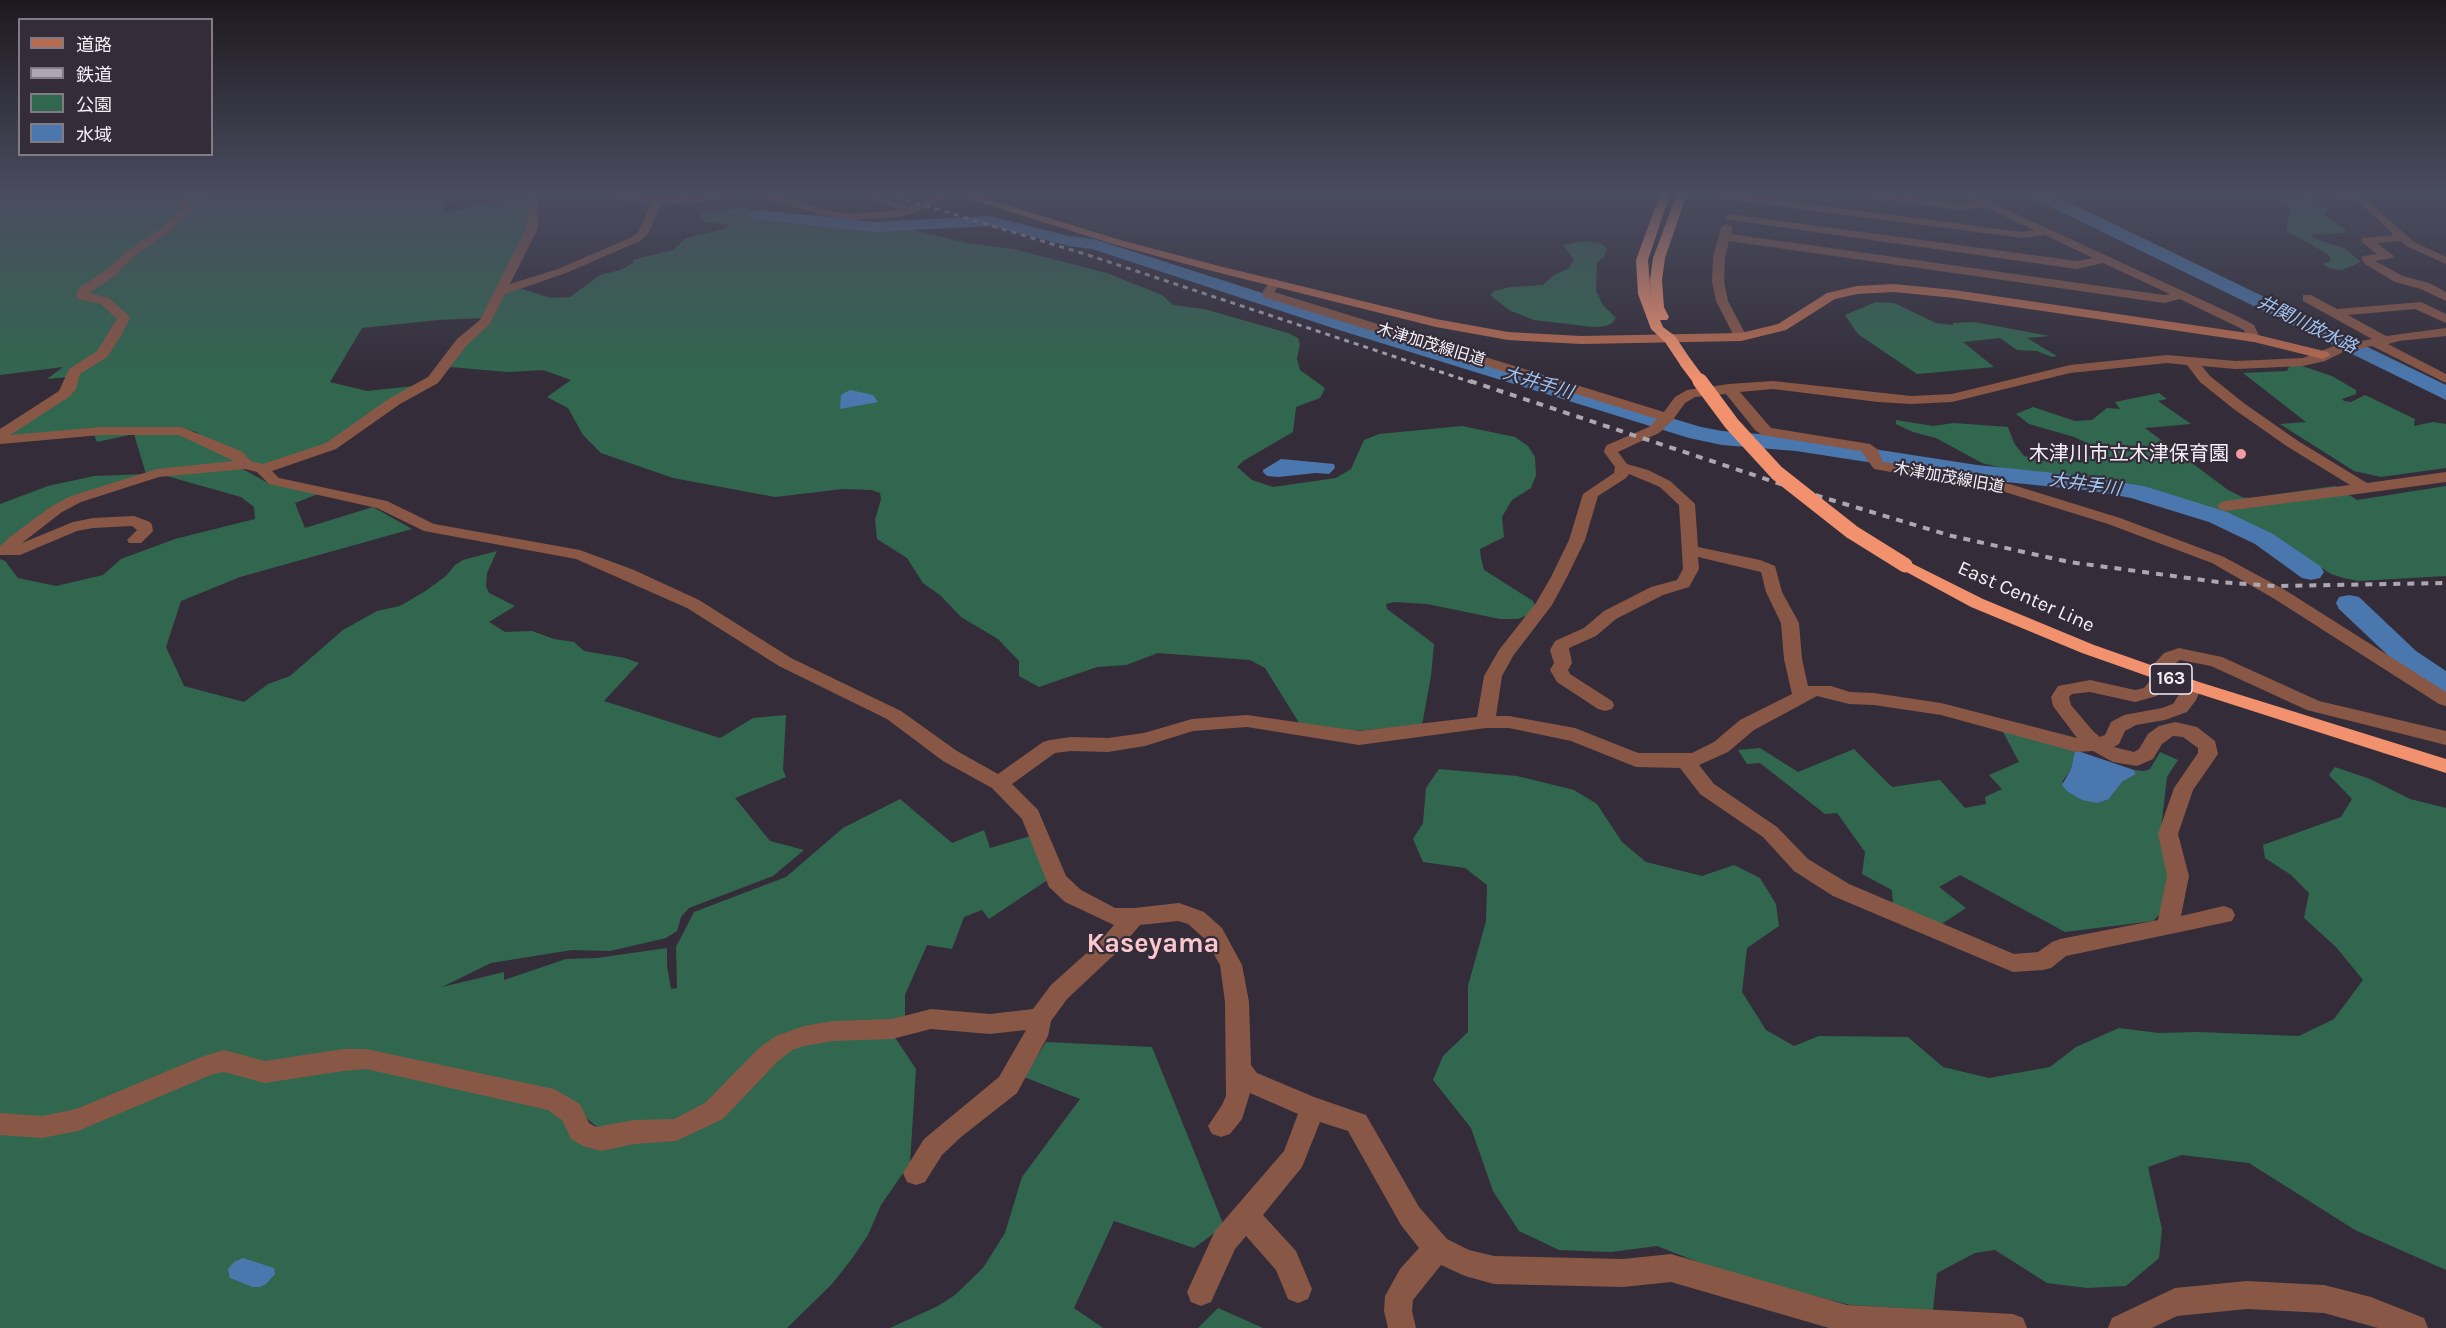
<!DOCTYPE html>
<html>
<head>
<meta charset="utf-8">
<style>
	body { margin:0 }
	#map { position:relative; width:2446px; height:1328px; overflow:hidden; background:#342d39; font-family:Karla,"Noto Sans JP",sans-serif }
	canvas { display:block }
	.legend { position:absolute; left:18px; top:18px; width:195px; height:138px; box-sizing:border-box; background:#342d39; border:2px solid #817b85; margin:0; padding:8px 10px; list-style:none; font-size:18px; color:#f5f0f8 }
	.legend li { display:flex; align-items:center; gap:12px; height:30px }
	.legend b { width:30px; border:2px solid #817b85 }
</style>
</head>
<body>
<div id="map">
<canvas width="2446" height="1328"></canvas>
<ul class="legend">
<li><b style="height:8px;background:#b96b4f"></b>道路</li>
<li><b style="height:8px;background:#ada7b1"></b>鉄道</li>
<li><b style="height:16px;background:#31674f"></b>公園</li>
<li><b style="height:16px;background:#4a78ae"></b>水域</li>
</ul>
</div>
<script>
const c = document.querySelector('canvas').getContext('2d');
c.lineJoin = 'round';
function paint(path, color) {
  c.fillStyle = color;
  c.fill(path, 'evenodd');
}
function shape(rows) {
  const path = new Path2D();
  for (const r of rows) {
    path.moveTo(r[0], r[1]);
    for (let i = 2; i < r.length; i += 2) path.lineTo(r[i], r[i + 1]);
  }
  return path;
}
function strokePath(path, color, width, dash) {
  c.strokeStyle = color;
  c.lineWidth = width;
  c.lineCap = dash ? 'butt' : 'round';
  c.setLineDash(dash || []);
  c.stroke(path);
}
function drawText(font, color, halo, rows, align = 'center') {
  c.font = font + ' Karla,"Noto Sans JP",sans-serif';
  c.lineWidth = 4.5;
  c.setLineDash([]);
  c.textBaseline = 'middle';
  c.strokeStyle = halo;
  c.fillStyle = color;
  for (const [text, x, y, turn = 0] of rows) {
    c.save();
    c.translate(x, y);
    c.rotate((+turn || 0) * Math.PI / 180);
    c.textAlign = isNaN(turn) ? turn : align;
    if (halo) c.strokeText(text, 0, 0);
    c.fillText(text, 0, 0);
    c.restore();
  }
}
paint(shape([
	[0,194,131,194,124,200,147,196,170,198,185,194,200,194,181,197,187,210,80,292,99,299,121,319,103,351,68,377,47,379,63,367,0,375],
	[210,194,485,194,443,203,446,213,477,204,524,197,529,202,530,210,526,223,530,224,486,318,438,320,362,328,330,382,367,391,423,385,339,440,263,465,252,463,210,442,196,432,187,430,30,437,3,435,67,394,74,376,125,321,108,300,84,296,191,210,186,199],
	[2258,194,2303,194,2327,208,2328,212,2324,215,2345,229,2345,233,2309,234,2318,240,2344,248,2361,262,2342,270,2329,268,2323,264,2331,261,2328,254,2286,231,2291,209,2281,200],
	[744,208,783,220,820,214,838,220,914,230,967,243,1014,249,1107,273,1162,295,1173,305,1204,309,1288,333,1298,338,1300,344,1297,359,1300,370,1325,388,1320,398,1296,407,1293,432,1243,461,1237,467,1252,480,1273,487,1336,478,1351,469,1364,440,1379,434,1462,426,1515,437,1528,446,1535,457,1536,475,1531,488,1512,500,1502,517,1504,537,1480,549,1481,558,1484,570,1533,601,1535,606,1530,614,1518,619,1500,619,1427,604,1394,602,1386,604,1387,609,1434,644,1431,676,1422,725,1354,731,1301,726,1265,668,1250,660,1158,653,1126,665,1097,667,1039,687,1019,676,1019,661,998,639,961,617,941,596,923,583,907,558,877,539,875,520,881,499,880,493,872,490,843,489,775,497,673,478,601,453,583,435,568,408,547,397,571,380,543,370,508,372,450,367,505,294,519,288,551,298,570,297,600,275,620,270,633,263,633,260,673,250,686,238,721,230,730,225,705,222,700,216,703,213,713,210],
	[1585,241,1599,243,1607,248,1604,257,1597,262,1596,291,1603,305,1616,318,1612,323,1606,326,1594,327,1534,320,1509,310,1490,295,1494,291,1511,287,1543,285,1554,275,1569,268,1574,259,1563,245],
	[1876,302,1894,303,1936,323,1953,325,1953,323,1974,322,2050,336,2027,338,2057,356,2052,357,2037,351,2017,350,2000,338,1963,342,1994,367,1917,374,1858,334,1845,315],
	[2290,365,2299,365,2332,376,2356,390,2356,394,2342,399,2344,401,2351,402,2365,395,2415,419,2414,426,2433,422,2446,424,2446,468,2381,477,2354,471,2280,424,2306,422,2243,373,2287,371],
	[2159,393,2167,399,2158,401,2191,424,2145,428,2228,490,2242,497,2250,498,2335,486,2357,500,2446,486,2446,576,2358,581,2344,578,2331,574,2272,536,2229,515,2144,486,2086,475,2031,475,2006,469,1982,463,1936,438,1913,432,1896,424,1896,420,1933,426,1954,423,2008,427,2014,443,2024,456,2044,461,2061,459,2081,463,2098,448,2074,437,2029,424,2016,414,2033,407,2075,421,2092,420,2107,408,2120,409,2115,402],
	[98,433,182,433,240,462,170,469,70,500,0,547,0,504,48,486,94,476,146,474,134,434,97,442,94,435,0,444],
	[241,468,268,483,318,494,295,503,305,528,373,507,412,529,240,577,181,601,166,647,184,686,244,702,268,684,290,676,343,630,377,611,400,606,424,592,446,576,455,565,463,560,497,551,487,573,486,586,489,593,515,606,489,622,505,632,532,631,554,639,574,642,584,651,625,658,639,663,604,701,720,738,753,718,786,715,783,770,786,777,735,798,770,841,804,850,773,876,689,908,681,917,677,931,666,938,610,951,572,950,491,963,442,987,504,972,504,980,566,959,597,958,667,948,667,966,671,989,677,988,676,947,694,912,786,877,843,828,900,799,952,843,984,830,990,848,1034,835,1049,879,989,919,982,910,964,917,952,949,927,945,905,995,905,1019,819,1027,728,1093,677,1124,597,1127,572,1106,423,1067,267,1066,226,1056,63,1118,0,1117,0,559,5,561,18,578,56,586,103,575,121,559,175,539,255,519,254,507,241,497,163,475],
	[2002,730,2075,750,2071,769,2062,782,2109,799,2122,782,2136,774,2134,770,2144,771,2150,769,2160,752,2178,760,2167,777,2160,837,2170,872,2163,911,2153,921,2065,932,1960,875,1939,887,1966,908,1940,925,1893,906,1892,890,1862,874,1865,852,1837,813,1825,814,1760,763,1747,764,1738,750,1760,748,1798,772,1854,749,1892,787,1940,780,1965,808,1986,804,1985,797,2002,789,1989,775,2019,762],
	[2335,767,2370,779,2410,799,2446,808,2446,1270,2355,1230,2249,1163,2182,1155,2148,1167,2162,1229,2159,1258,2126,1286,2087,1288,2047,1283,1995,1250,1975,1253,1937,1273,1933,1310,1850,1305,1726,1273,1657,1246,1611,1252,1559,1250,1519,1231,1493,1191,1471,1128,1433,1080,1443,1056,1468,1032,1468,986,1486,921,1487,885,1465,868,1423,862,1413,839,1423,823,1426,788,1439,769,1517,776,1574,790,1597,804,1622,842,1646,862,1702,876,1734,865,1760,878,1776,904,1779,926,1747,948,1742,992,1766,1030,1794,1046,1819,1036,1908,1037,1943,1067,1989,1078,2050,1067,2076,1047,2119,1028,2159,1033,2197,1032,2299,1036,2334,1019,2363,980,2336,947,2304,918,2309,893,2291,875,2265,858,2263,845,2341,817,2352,799,2329,775],
	[892,1033,916,1069,910,1163,881,1205,868,1235,851,1260,831,1285,787,1328,0,1328,0,1130,23,1132,208,1068,342,1064,553,1105,584,1140,676,1135,794,1044],
	[1046,1042,1152,1047,1224,1226,1194,1248,1114,1221,1074,1308,1103,1328,890,1328,938,1306,955,1295,983,1268,1005,1233,1022,1177,1080,1099,1024,1077],
	[1218,1308,1263,1328,1198,1328]
]), '#31674f');
paint(shape([
	[850,390,873,395,878,402,840,409,841,395],
	[1281,459,1334,464,1335,468,1329,474,1316,473,1278,477,1267,476,1263,472,1263,470],
	[2075,750,2134,770,2136,774,2122,782,2109,799,2097,803,2082,800,2067,791,2062,785,2071,769],
	[243,1258,274,1268,275,1274,266,1284,260,1287,253,1287,230,1278,228,1269,234,1262]
]), '#4a78ae');
paint(shape([
	[2031,194,2052,194,2446,385,2446,400,2033,198,2031,194],
	[759,210,876,222,990,216,1069,236,1094,239,1353,322,1701,427,1722,431,1796,437,1977,465,2093,477,2144,486,2227,512,2273,534,2320,566,2324,572,2320,578,2311,580,2302,578,2255,544,2209,522,2131,498,2093,491,1977,479,1796,451,1722,445,1689,438,1339,330,1092,249,1069,246,990,226,876,232,753,219,750,215,753,211,759,210],
	[2349,595,2359,597,2416,651,2446,671,2446,695,2436,692,2396,663,2339,609,2336,603,2339,597,2349,595]
]), '#4a78ae');
paint(shape([
	[210,194,209,196,189,199,189,204,194,209,193,211,169,232,133,257,116,275,89,293,109,298,128,315,130,318,121,336,107,357,80,374,76,389,69,397,10,435,101,427,181,427,241,451,251,461,263,464,326,443,390,398,428,377,457,339,480,320,526,228,528,202,521,194,532,194,538,202,538,228,510,284,558,269,632,237,638,232,651,204,603,197,598,194,624,194,657,199,736,194,731,197,702,202,661,205,648,234,640,241,566,273,505,294,489,325,467,345,438,383,400,404,336,449,272,471,279,478,387,501,434,524,580,550,634,570,699,600,791,658,901,711,957,751,998,774,1043,742,1050,740,1071,737,1108,738,1144,733,1192,719,1247,715,1359,731,1477,717,1484,676,1499,650,1536,603,1551,577,1569,540,1583,494,1614,473,1615,467,1604,452,1605,448,1607,445,1649,427,1657,419,1263,297,1263,291,1271,280,1275,279,1281,283,1274,292,1664,412,1675,397,1687,390,1729,384,1773,381,1911,396,1952,394,2070,365,2167,355,2236,361,2303,358,2334,346,2372,339,2303,301,2303,295,2311,295,2337,309,2421,302,2446,314,2446,323,2415,309,2348,315,2386,336,2446,328,2446,336,2399,341,2388,344,2446,374,2446,383,2372,346,2343,352,2325,361,2303,366,2236,369,2202,366,2210,376,2245,404,2298,441,2367,483,2446,472,2446,482,2365,493,2225,511,2220,509,2217,506,2220,503,2225,501,2350,485,2288,447,2235,410,2200,382,2187,365,2167,363,2070,373,1952,402,1911,404,1878,402,1773,389,1740,392,1771,428,1870,444,1877,449,1883,462,1955,472,2013,485,2120,518,2224,557,2285,590,2446,692,2446,706,2439,704,2273,598,2212,563,2108,524,2005,492,1874,469,1861,451,1762,435,1755,430,1726,394,1695,397,1685,403,1672,421,1659,433,1618,452,1627,464,1648,470,1670,481,1692,501,1695,504,1698,547,1760,560,1775,566,1782,592,1799,623,1802,659,1808,686,1831,686,1850,692,1874,693,1941,703,2077,738,2053,706,2051,697,2058,686,2090,680,2135,690,2144,688,2149,682,2161,682,2164,686,2157,696,2135,702,2090,692,2072,694,2069,697,2071,705,2093,731,2100,737,2105,735,2111,722,2124,715,2162,708,2173,704,2187,682,2199,682,2202,686,2196,700,2187,712,2165,720,2136,725,2125,731,2119,744,2114,747,2134,752,2139,749,2148,734,2159,726,2175,722,2197,727,2215,741,2218,754,2193,790,2178,834,2189,876,2181,916,2224,906,2232,909,2235,915,2232,921,2066,956,2051,968,2043,970,2013,972,1833,896,1794,871,1763,837,1700,794,1680,768,1636,767,1571,741,1509,728,1486,728,1359,745,1247,727,1193,731,1145,746,1108,752,1071,751,1055,753,1012,784,1038,810,1066,876,1081,890,1115,908,1134,908,1179,903,1204,912,1222,928,1242,965,1249,1002,1251,1065,1257,1073,1314,1097,1366,1115,1419,1207,1447,1239,1469,1250,1494,1256,1623,1259,1671,1254,1847,1305,2013,1314,2023,1318,2027,1328,1829,1328,1671,1282,1623,1287,1494,1284,1465,1276,1441,1265,1413,1300,1412,1311,1416,1328,1388,1328,1384,1311,1385,1296,1400,1269,1419,1248,1401,1225,1348,1131,1320,1122,1302,1167,1263,1215,1296,1251,1312,1289,1308,1299,1298,1303,1288,1299,1276,1270,1246,1236,1235,1249,1211,1302,1201,1306,1191,1302,1187,1292,1215,1231,1284,1151,1298,1114,1250,1093,1242,1119,1230,1134,1221,1137,1212,1134,1208,1126,1222,1105,1226,1096,1225,1002,1220,965,1206,940,1188,924,1178,921,1140,925,1116,953,1067,999,1051,1021,1048,1036,1017,1093,961,1137,942,1155,925,1182,916,1185,907,1182,903,1173,924,1139,999,1077,1026,1030,990,1034,931,1029,892,1039,833,1041,804,1046,792,1050,777,1062,723,1119,676,1141,634,1144,601,1151,583,1146,571,1139,562,1120,548,1110,366,1069,343,1071,265,1083,224,1072,213,1074,78,1131,42,1138,0,1135,0,1113,42,1116,76,1109,201,1057,224,1050,265,1061,343,1049,366,1049,554,1089,580,1104,589,1123,596,1127,634,1120,674,1119,705,1103,759,1048,776,1036,804,1026,833,1021,892,1019,931,1009,990,1014,1033,1009,1051,985,1100,941,1114,925,1065,902,1049,887,1022,819,992,788,943,761,887,719,779,666,687,608,576,559,424,531,377,508,269,484,257,472,245,469,159,477,81,502,62,512,22,543,73,522,93,518,134,516,150,522,152,525,153,531,141,543,129,543,127,540,137,530,132,526,93,528,77,531,20,555,0,555,0,546,11,536,52,506,71,496,157,469,234,461,179,435,101,435,0,444,0,429,59,391,69,369,97,351,117,319,101,304,78,299,76,296,79,288,108,269,125,253,161,228,182,209,178,205,180,195,210,194],
	[1629,474,1660,487,1679,505,1683,569,1677,580,1651,587,1604,611,1584,628,1555,641,1550,650,1554,663,1550,670,1557,682,1598,709,1605,711,1612,709,1614,705,1612,701,1570,674,1568,670,1572,663,1569,648,1596,636,1616,619,1663,595,1689,587,1699,569,1698,557,1761,572,1766,592,1781,623,1784,659,1792,694,1740,720,1714,742,1692,753,1638,753,1575,728,1509,716,1496,716,1502,676,1513,656,1552,605,1567,577,1585,540,1598,496,1626,478,1629,474],
	[1817,696,1849,704,1874,705,1941,715,2076,752,2093,751,2113,762,2137,766,2153,759,2162,744,2173,736,2183,737,2198,748,2198,753,2174,788,2158,834,2167,876,2158,920,2060,939,2052,942,2038,952,2014,954,1849,884,1808,859,1777,827,1714,784,1699,765,1728,752,1754,730,1817,696],
	[753,194,776,194,832,211,850,214,900,210,857,194,872,194,910,206,941,194,955,194,916,212,899,217,850,220,827,216,754,196,753,194],
	[1703,194,1732,194,2022,232,2034,230,1985,207,1961,210,1858,197,1853,194,1882,194,1961,204,1974,202,1960,194,1973,194,2239,317,2254,325,2260,338,2254,342,2249,341,2244,330,2180,299,2164,303,1729,241,1725,257,1724,281,1728,301,1747,337,1741,341,1736,340,1716,301,1712,281,1713,257,1721,227,1727,224,1733,227,1731,234,2164,295,2170,294,2103,263,2077,269,1730,220,1725,217,1730,214,2077,261,2093,258,2045,235,2022,238,1708,197,1703,194],
	[2305,194,2360,194,2414,242,2446,257,2446,264,2406,246,2401,241,2377,243,2394,256,2392,258,2375,261,2403,276,2429,283,2446,292,2446,301,2421,289,2395,282,2365,264,2361,258,2363,256,2377,254,2362,242,2362,238,2394,235,2368,210,2356,201,2310,197,2305,194],
	[2179,648,2222,657,2319,701,2446,731,2446,745,2307,710,2211,666,2180,660,2169,668,2157,668,2154,664,2164,653,2179,648],
	[2247,1281,2324,1285,2371,1297,2424,1318,2428,1328,2378,1328,2324,1313,2247,1309,2177,1316,2152,1328,2108,1328,2112,1318,2175,1288,2247,1281]
]), '#895746');
paint(shape([
	[954,194,970,194,1124,241,1219,266,1436,319,1508,332,1581,336,1741,333,1778,324,1827,293,1857,286,1894,284,1954,290,2254,334,2328,352,2330,355,2323,359,2254,342,1954,298,1894,292,1857,294,1835,299,1786,330,1741,341,1581,344,1508,340,1436,327,1212,271,1116,245,954,194]
]), '#b96b4f');
paint(shape([
	[1660,194,1670,194,1648,260,1651,297,1650,280,1653,258,1677,194,1687,194,1665,258,1662,280,1664,307,1669,317,1667,320,1660,320,1663,327,1675,336,1693,363,1686,367,1681,366,1665,342,1651,329,1638,294,1636,260,1660,194],
	[1905,560,1983,599,2094,645,2199,682,2446,759,2446,773,2187,690,2082,653,1971,607,1899,568,1897,565,1905,560]
]), '#f1916e');
strokePath(shape([
	[887,194,1085,254,1474,383]
]), '#ada7b1', 3, [5, 5]);
strokePath(shape([
	[1470,381,1808,493,1952,536,2069,562,2218,582,2275,586,2446,583]
]), '#ada7b1', 4, [7, 7]);
strokePath(shape([
	[1686,363,1701,383]
]), '#f1916e', 12);
strokePath(shape([
	[1700,381,1732,424,1777,473,1852,532,1905,565]
]), '#f1916e', 15);
const sky = c.createLinearGradient(0, 0, 0, 380);
sky.addColorStop(0, '#1d191f');
sky.addColorStop(0.51, '#4a4c5f');
sky.addColorStop(1, '#4a4c5f00');
c.fillStyle = sky;
c.fillRect(0, 0, 2446, 380);
for (const [x, y, r, color] of [
	[2241,454,6,"#f49aa4"]
]) {
  const dot = new Path2D();
  dot.arc(x, y, r, 0, 2 * Math.PI);
  c.fillStyle = color;
  c.fill(dot);
  strokePath(dot, '#342d39', 2);
}
drawText('16px', '#f5f0f8', '#342d39', [
	["木津加茂線旧道",1431,345,17],
	["木津加茂線旧道",1949,478,10]
]);
drawText('italic 18px', '#9fc5f3', '#342d39', [
	["井関川放水路",2307,325,26],
	["大井手川",1538,383,17],
	["大井手川",2085,485,8]
]);
for (const [x, y, w] of [
	[2171,679,42]
]) {
  const box = new Path2D();
  box.roundRect(x - w / 2, y - 15, w, 30, 4.5);
  c.fillStyle = '#342d39';
  c.fill(box);
  strokePath(box, '#f5f0f8', 1.5);
}
drawText('bold 18px', '#f5f0f8', null, [
	["163",2171,679]
]);
drawText('20px', '#f5f0f8', '#342d39', [
	["木津川市立木津保育園",2229,454]
], 'right');
drawText('20px', '#f5f0f8', '#342d39', [
	["East Center Line",2026,597,24]
]);
drawText('bold 27px', '#fcc7cc', '#342d39', [
	["Kaseyama",1153,944]
]);
</script>
</body>
</html>
